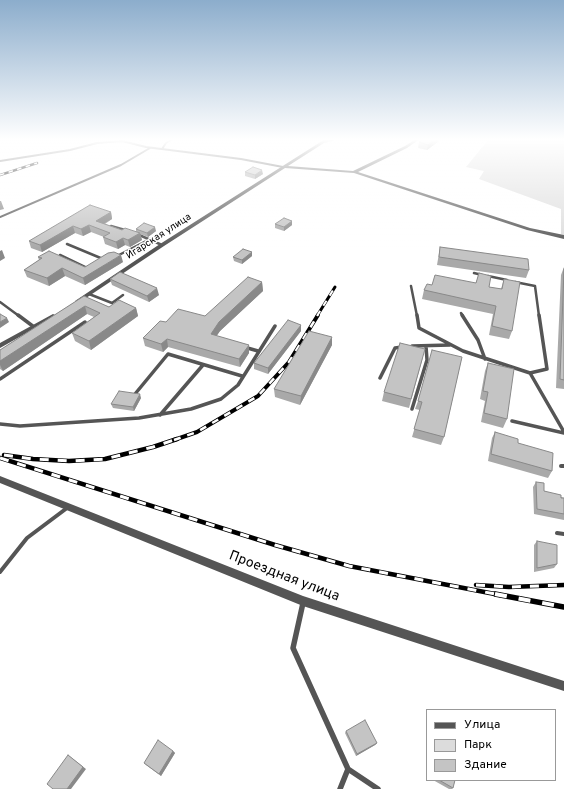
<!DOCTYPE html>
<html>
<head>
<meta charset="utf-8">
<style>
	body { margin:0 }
	#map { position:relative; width:564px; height:789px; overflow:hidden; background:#fff; font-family:Overpass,sans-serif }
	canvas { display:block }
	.legend { position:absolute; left:426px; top:709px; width:130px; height:72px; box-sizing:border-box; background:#fff; border:1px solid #999; margin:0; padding:5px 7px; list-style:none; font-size:12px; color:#000 }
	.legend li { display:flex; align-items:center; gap:8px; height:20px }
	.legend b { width:20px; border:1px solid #999 }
</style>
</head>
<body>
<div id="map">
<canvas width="564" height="789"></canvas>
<ul class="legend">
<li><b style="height:5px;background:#555"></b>Улица</li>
<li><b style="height:11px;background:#dcdcdc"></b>Парк</li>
<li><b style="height:11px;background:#c4c4c4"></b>Здание</li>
</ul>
</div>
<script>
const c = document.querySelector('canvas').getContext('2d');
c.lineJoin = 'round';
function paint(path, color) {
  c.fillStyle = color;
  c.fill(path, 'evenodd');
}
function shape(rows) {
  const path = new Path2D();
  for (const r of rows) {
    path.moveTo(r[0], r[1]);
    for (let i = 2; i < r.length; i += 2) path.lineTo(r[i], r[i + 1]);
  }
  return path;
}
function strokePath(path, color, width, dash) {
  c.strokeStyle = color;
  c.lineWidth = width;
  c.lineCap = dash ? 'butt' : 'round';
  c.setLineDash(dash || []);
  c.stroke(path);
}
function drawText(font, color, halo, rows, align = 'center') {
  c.font = font + ' Overpass,sans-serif';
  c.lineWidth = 3;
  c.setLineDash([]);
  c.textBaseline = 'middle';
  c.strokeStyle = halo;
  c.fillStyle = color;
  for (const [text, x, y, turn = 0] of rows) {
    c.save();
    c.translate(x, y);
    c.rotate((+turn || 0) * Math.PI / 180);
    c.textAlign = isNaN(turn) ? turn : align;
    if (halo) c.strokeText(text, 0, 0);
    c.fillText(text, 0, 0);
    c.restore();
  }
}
paint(shape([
	[489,139,564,139,564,235,561,234,561,209,479,179,484,171,466,167]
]), '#dcdcdc');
strokePath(shape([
	[162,149,166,143,172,139],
	[0,161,70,150,97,143,122,141,146,147,241,159,283,167],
	[0,217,121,165,150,148]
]), '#555', 2);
strokePath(shape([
	[111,226,125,230],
	[137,234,162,245],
	[67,244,103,259],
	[60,255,87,268,89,267],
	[117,256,150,239],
	[474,273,482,275],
	[488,276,507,280],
	[515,282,535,286,539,316],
	[411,286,417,316],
	[89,294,112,303,123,295],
	[0,302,19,316],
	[461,313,463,316]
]), '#555', 2.5);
strokePath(shape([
	[18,315,34,327],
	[417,315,419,328,463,351,530,373,564,432],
	[462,315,478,340,485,359],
	[412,346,450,345],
	[244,347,258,351],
	[530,373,547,369,539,315],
	[380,378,395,348,402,347],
	[0,379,85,322],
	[135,394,168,354,242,376],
	[412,409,427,360,426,346],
	[160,415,203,365],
	[512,421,564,433],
	[0,424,20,426,139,418,191,409,221,399,238,385,275,326]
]), '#555', 3.5);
strokePath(shape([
	[561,466,564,466],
	[557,533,564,534],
	[0,572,27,538,67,508]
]), '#555', 4);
strokePath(shape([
	[303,603,293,648,348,769,378,789],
	[340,789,348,769]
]), '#555', 5.5);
paint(shape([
	[323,139,327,139,326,140,340,139,324,143,288,166,353,171,405,146,416,139,420,139,407,148,358,172,530,228,564,235,564,239,527,230,354,173,285,168,164,246,80,302,76,302,75,301,160,244,322,141,323,139],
	[53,314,55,315,56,316,55,317,0,348,0,343,53,314],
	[0,476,303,596,564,681,564,691,303,606,0,483,0,476]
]), '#555');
const railFar4 = shape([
	[0,175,37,163]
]);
const railFar3 = shape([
	[317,316,335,287]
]);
const railFar2 = shape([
	[174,440,197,432,258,396,289,362,318,315]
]);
const railFar1 = shape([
	[4,455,33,459,69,461,105,459,153,447,177,439],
	[0,458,275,545,349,566,500,595],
	[476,585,509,587,564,585]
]);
const rail = shape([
	[495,594,564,607]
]);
strokePath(railFar4, '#000', 2.5);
strokePath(railFar3, '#000', 3);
strokePath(railFar2, '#000', 4);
strokePath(railFar1, '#000', 4.5);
strokePath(rail, '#000', 5.5);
strokePath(railFar4, '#fff', 1.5, [4.5]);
strokePath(railFar3, '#fff', 2, [6]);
strokePath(railFar2, '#fff', 2.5, [7]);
strokePath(railFar1, '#fff', 3, [9]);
strokePath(rail, '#fff', 4, [12]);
paint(shape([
	[134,139,147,139,141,141],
	[424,139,439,139,439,141,427,150,418,148,419,142],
	[245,172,263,174,255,179,245,176],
	[111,212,112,219,105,224,122,230,136,232,136,229,156,231,148,237,140,234,142,240,130,247,125,245,118,249,105,244,103,237,104,237,91,232,83,236,75,233,42,252,31,248,29,241],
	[292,221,292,225,284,231,275,228,275,224],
	[440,247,529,270,526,278,437,265],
	[252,252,252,256,242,264,234,261,233,257],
	[38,257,85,267,123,262,85,285,65,276,49,286,27,277,24,270,39,260],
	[564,267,564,389,556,388,561,275],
	[479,273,489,287,501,289,504,279,512,331,509,339,489,335,493,314,422,299,424,290,432,285,476,283],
	[110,279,159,295,149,302,112,285],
	[262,282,263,291,220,331,216,336,249,345,249,353,240,367,168,347,163,352,145,346,143,338,166,322,205,316],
	[84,296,109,307,136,308,138,316,91,350,75,341,72,333,94,317,87,314,3,371,0,369,0,350],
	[301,325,301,331,268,374,254,369,254,363],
	[332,337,332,345,300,405,275,397,274,389],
	[423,357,409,408,382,401,384,392],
	[462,357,444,437,441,445,412,437,420,410,415,409,418,401],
	[488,363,507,419,503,428,481,422,485,401,480,399,485,371],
	[141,398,134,411,113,408,111,404],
	[495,432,518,443,552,471,548,478,488,461,492,438],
	[536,482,544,491,564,498,564,520,534,514,533,487],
	[537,541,557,564,554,568,534,572,534,545],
	[346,731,377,743,375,745,356,756,345,733],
	[173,751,175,753,161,776,146,765,144,763],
	[433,780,455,780,453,788,452,789,449,789]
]), '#a9a9a9');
paint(shape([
	[140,139,147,139,141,141],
	[435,139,439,139,439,141,427,150,428,145],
	[262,170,263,174,255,179,255,175],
	[0,201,1,201,4,209,0,210],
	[111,212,112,219,98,227,96,221],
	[292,221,292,225,284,231,284,227],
	[89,225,91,232,83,236,81,229],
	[73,226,75,233,42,252,40,245],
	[155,227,156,231,148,237,147,233],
	[140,233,142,240,130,247,128,240],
	[123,238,125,245,118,249,116,242],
	[2,250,5,258,0,261,0,251],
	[252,252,252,256,242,264,242,260],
	[121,255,123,262,85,285,83,278],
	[62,268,65,276,49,286,47,278],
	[262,282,263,291,220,331,212,343,211,334,219,322],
	[157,288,159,295,149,302,147,296],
	[85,306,87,314,3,371,0,365,0,361],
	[136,308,138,316,91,350,89,341],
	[7,318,9,322,0,328,0,322],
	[301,325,301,331,268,374,268,368],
	[332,337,332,345,300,405,301,396],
	[167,339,168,347,163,352,161,344],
	[249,345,249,353,240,367,239,359],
	[140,394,141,398,134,411,133,407],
	[377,743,375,745,356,756,357,754],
	[173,751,175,753,161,776,159,774],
	[68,755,86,769,71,789,67,789]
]), '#898989');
const building = shape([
	[424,139,435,139,428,145,419,142,424,139],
	[253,167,262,170,255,175,245,172,253,167],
	[90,205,111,212,96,221,122,230,125,228,140,233,128,240,123,238,116,242,103,237,110,233,89,225,81,229,73,226,40,245,29,241,90,205],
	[284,218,292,221,284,227,275,224,284,218],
	[144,223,155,227,147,233,136,229,144,223],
	[440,247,528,259,529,270,439,257,440,247],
	[243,249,252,252,242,260,233,257,243,249],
	[49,251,85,267,108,253,114,252,121,255,83,278,62,268,47,278,24,270,42,258,38,257,49,251],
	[564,269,564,380,560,379,564,269],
	[120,272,157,288,147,296,110,279,120,272],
	[479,273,491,276,489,287,502,289,504,279,520,282,512,331,492,326,496,306,424,290,427,284,432,285,435,275,476,283,479,273],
	[248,277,262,282,219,322,211,334,249,345,239,359,167,339,161,344,143,338,160,321,166,322,178,309,205,316,248,277],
	[84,296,109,307,119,300,136,308,89,341,72,333,100,313,85,306,0,361,0,350,84,296],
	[0,314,7,318,0,322,0,314],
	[288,320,301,325,268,368,254,363,288,320],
	[309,331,332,337,301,396,274,389,309,331],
	[400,343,425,349,411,399,384,392,400,343],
	[432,350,462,357,444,437,414,429,422,402,418,401,432,350],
	[488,363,514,369,507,419,484,413,488,392,483,391,488,363],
	[119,391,140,394,133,407,111,404,119,391],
	[495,432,518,439,518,443,553,453,552,471,491,454,495,432],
	[536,482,544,483,544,491,561,495,561,498,564,498,564,514,537,509,536,482],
	[537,541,557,545,557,564,537,568,537,541],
	[365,720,377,743,357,754,346,731,365,720],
	[158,740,173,751,159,774,144,763,158,740],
	[68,755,83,767,67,789,53,789,47,784,68,755],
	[439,780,455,780,453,788,439,780]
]);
paint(building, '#c4c4c4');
strokePath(building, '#898989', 1);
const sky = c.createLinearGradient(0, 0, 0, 249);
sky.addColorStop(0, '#8cadcc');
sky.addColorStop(0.56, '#fff');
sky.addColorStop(1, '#ffffff00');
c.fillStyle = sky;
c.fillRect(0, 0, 564, 249);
drawText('10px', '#000', '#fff', [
	["Игарская улица",159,237,-33]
]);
drawText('14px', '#000', '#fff', [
	["Проездная улица",284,577,21]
]);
</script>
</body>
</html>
